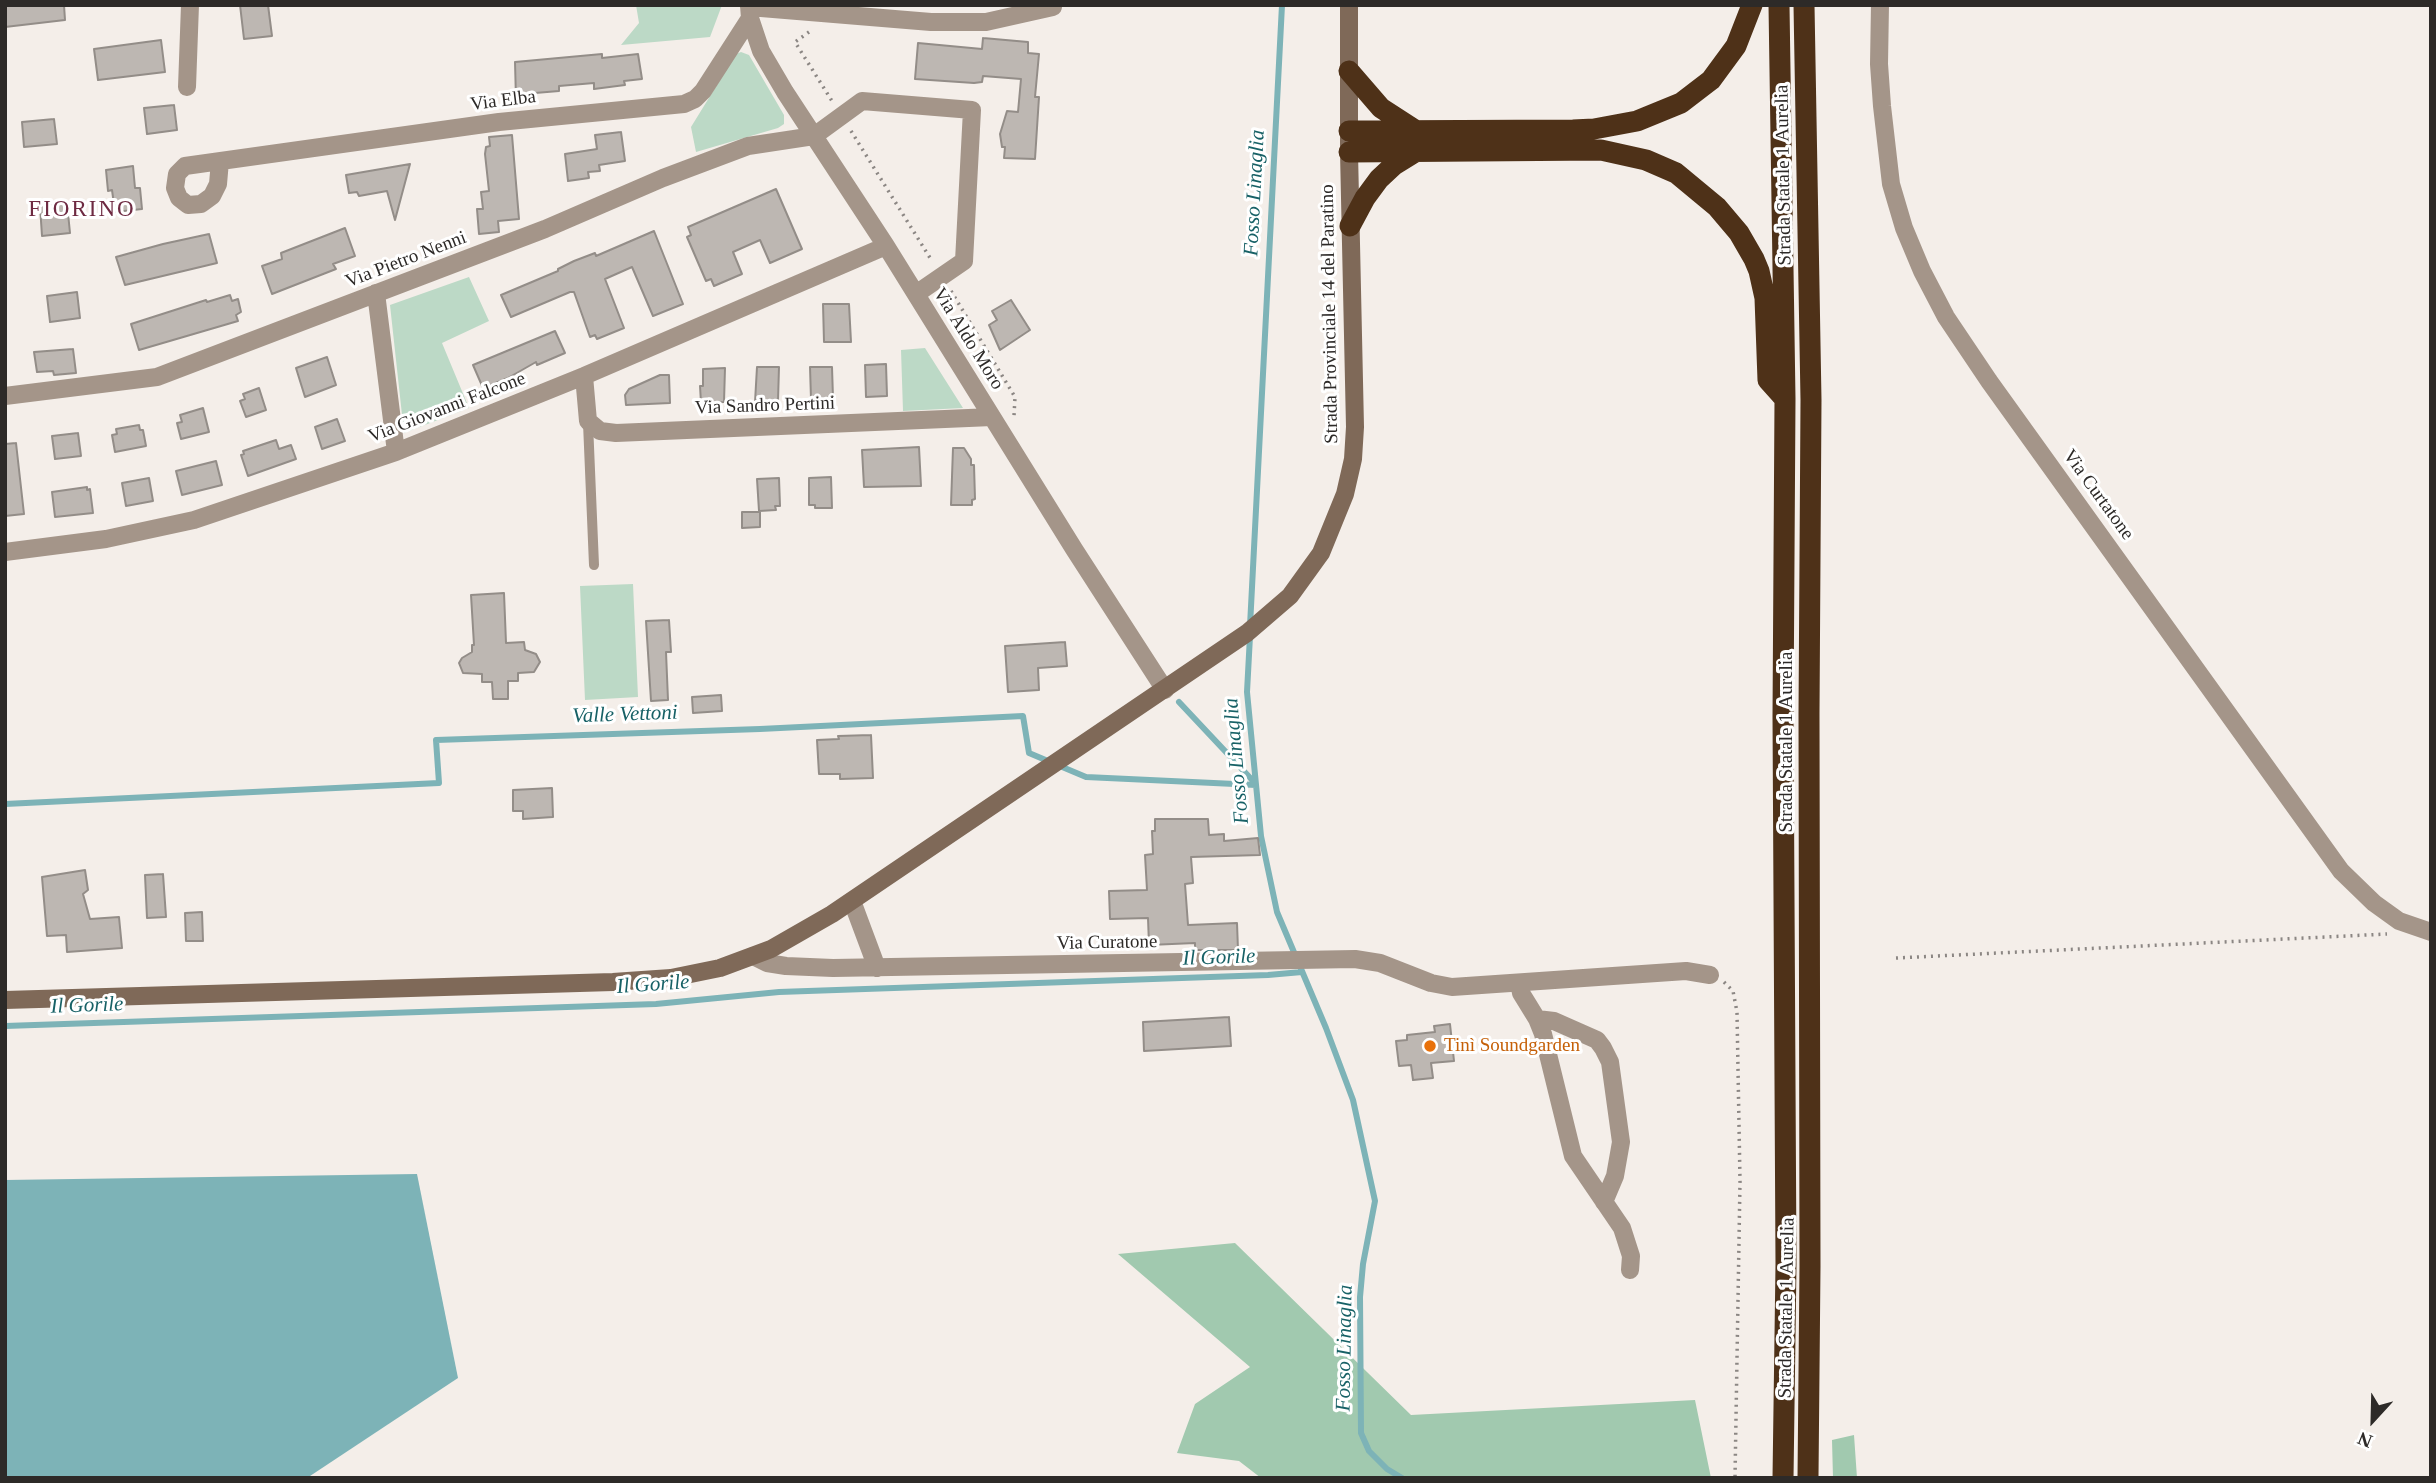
<!DOCTYPE html>
<html>
<head>
<meta charset="utf-8">
<style>
	body { margin:0 }
	#map { position:relative; width:2436px; height:1483px; overflow:hidden; background:#f4eee9; font-family:Georgia,serif }
	canvas { display:block }
	.frame { position:absolute; inset:0; border:7px solid #2d2a28; pointer-events:none }
	.north { position:absolute; left:2338px; top:1385px; width:70px; height:70px; -webkit-text-stroke:5px #fff; paint-order:stroke; rotate:202deg; font-size:19px; font-weight:700; line-height:28px; text-align:center; color:#2d2a28 }
	.north::after { content:''; display:block; margin:auto; width:24px; height:32px; background:#2d2a28; clip-path:polygon(50% 0,100% 100%,50% 72%,0 100%) }
</style>
</head>
<body>
<div id="map">
<canvas width="2436" height="1483"></canvas>
<div class="frame"></div>
<div class="north">N</div>
</div>
<script>
const c = document.querySelector('canvas').getContext('2d');
c.lineJoin = 'round';
function paint(path, color) {
  c.fillStyle = color;
  c.fill(path, 'evenodd');
}
function shape(rows) {
  const path = new Path2D();
  for (const r of rows) {
    path.moveTo(r[0], r[1]);
    for (let i = 2; i < r.length; i += 2) path.lineTo(r[i], r[i + 1]);
  }
  return path;
}
function strokePath(path, color, width, dash) {
  c.strokeStyle = color;
  c.lineWidth = width;
  c.lineCap = dash ? 'butt' : 'round';
  c.setLineDash(dash || []);
  c.stroke(path);
}
function drawText(font, color, halo, rows, align = 'center') {
  c.font = font + ' Georgia,serif';
  c.lineWidth = 6;
  c.setLineDash([]);
  c.textBaseline = 'middle';
  c.strokeStyle = halo;
  c.fillStyle = color;
  for (const [text, x, y, turn = 0] of rows) {
    c.save();
    c.translate(x, y);
    c.rotate((+turn || 0) * Math.PI / 180);
    c.textAlign = isNaN(turn) ? turn : align;
    if (halo) c.strokeText(text, 0, 0);
    c.fillText(text, 0, 0);
    c.restore();
  }
}
paint(shape([
	[636,5,722,5,710,37,621,45,639,23],
	[741,52,749,55,784,115,784,124,778,128,696,152,691,127,736,54],
	[469,277,489,321,442,343,469,408,404,433,390,305],
	[925,348,963,408,903,411,901,350],
	[633,584,638,697,585,700,580,586]
]), '#bcd9c6');
paint(shape([
	[1235,1243,1411,1415,1695,1400,1711,1478,1261,1478,1239,1461,1177,1453,1195,1404,1250,1367,1118,1254],
	[1854,1435,1857,1478,1833,1478,1832,1440]
]), '#a1c9af');
paint(shape([
	[417,1174,458,1378,307,1478,5,1478,5,1180]
]), '#7db3b7');
strokePath(shape([
	[1250,626,1282,5],
	[1250,636,1247,692,1261,836,1277,912,1326,1028,1353,1100,1375,1201,1363,1264,1360,1297,1361,1433,1369,1451,1387,1469,1402,1478],
	[1179,702,1255,783],
	[5,804,439,783,436,740,760,729,1023,716,1029,753,1086,777,1256,785],
	[5,1026,656,1004,779,992,1268,975,1302,972]
]), '#7db3b7', 6);
const building = shape([
	[5,5,64,5,65,20,5,27,5,5],
	[240,5,268,5,272,36,244,39,240,5],
	[983,38,1028,42,1028,53,1039,54,1035,97,1039,97,1035,159,1004,158,1005,147,1002,147,1000,134,1007,111,1018,112,1021,79,983,76,982,82,974,83,915,79,918,43,982,49,983,38],
	[161,40,165,72,98,80,94,49,161,40],
	[602,54,602,58,638,54,642,79,624,81,625,85,594,89,594,83,559,86,559,91,535,93,535,99,516,100,515,62,602,54],
	[174,105,177,130,147,134,144,108,174,105],
	[54,119,57,144,24,147,22,122,54,119],
	[621,132,625,161,599,165,600,171,588,172,589,178,568,181,565,154,597,149,595,135,621,132],
	[512,135,519,219,498,221,499,232,479,234,477,209,483,209,481,192,489,191,485,154,486,147,490,146,489,137,512,135],
	[410,164,395,220,387,191,359,196,357,192,349,193,346,175,410,164],
	[133,166,135,188,140,188,142,209,115,212,112,190,108,191,106,170,133,166],
	[776,189,802,249,770,263,760,240,733,252,742,274,714,286,711,279,706,281,687,237,691,235,688,227,776,189],
	[67,203,70,233,42,236,40,206,67,203],
	[345,228,355,256,333,264,336,269,272,294,262,266,282,259,281,253,345,228],
	[654,231,683,304,653,316,632,267,605,279,624,328,597,339,595,335,590,337,574,292,570,292,511,317,501,295,558,271,558,269,574,261,595,253,596,256,654,231],
	[209,234,217,263,125,285,116,257,163,244,209,234],
	[77,292,80,318,50,322,47,296,77,292],
	[230,295,232,301,238,299,241,312,236,315,238,321,139,350,131,324,206,300,207,302,230,295],
	[1011,300,1030,330,1000,350,989,325,997,320,992,311,1011,300],
	[823,304,849,304,851,342,824,342,823,304],
	[555,331,565,353,537,365,536,362,508,378,483,388,473,365,555,331],
	[73,349,76,373,54,375,53,371,37,372,34,352,73,349],
	[327,357,336,385,305,397,296,368,327,357],
	[886,364,887,396,866,397,865,365,886,364],
	[757,367,779,367,778,401,755,402,757,367],
	[810,367,832,367,833,398,811,399,810,367],
	[725,368,724,402,701,403,700,386,703,386,703,369,725,368],
	[660,375,669,375,670,403,626,405,625,395,629,389,660,375],
	[259,388,266,410,246,417,240,401,245,399,243,394,259,388],
	[203,408,209,432,181,439,177,423,182,422,180,415,203,408],
	[337,419,345,441,322,449,315,427,337,419],
	[139,425,140,430,143,430,146,446,115,452,112,435,117,434,116,429,139,425],
	[78,433,81,456,55,459,52,436,78,433],
	[276,440,279,449,291,445,296,459,248,476,241,455,244,454,243,451,276,440],
	[16,443,24,514,5,516,5,444,16,443],
	[919,447,921,486,864,487,862,450,919,447],
	[953,448,964,448,971,459,971,465,974,465,975,499,972,500,972,505,951,505,953,448],
	[216,461,222,485,182,495,176,471,216,461],
	[831,477,832,508,815,508,815,505,809,505,809,478,831,477],
	[149,478,153,501,126,506,122,483,149,478],
	[779,478,780,506,775,506,776,510,759,511,757,479,779,478],
	[87,487,87,490,90,489,93,513,55,517,52,492,87,487],
	[742,512,760,512,760,527,742,528,742,512],
	[504,593,506,643,524,642,525,650,536,654,540,662,534,672,518,673,518,681,508,681,508,699,493,699,492,682,482,682,482,674,463,673,459,663,462,658,472,652,472,645,474,645,471,595,504,593],
	[669,620,671,652,666,652,668,700,651,701,646,621,669,620],
	[1065,642,1067,666,1038,668,1039,690,1008,692,1005,646,1065,642],
	[721,695,722,711,693,713,692,697,721,695],
	[871,735,873,778,840,779,840,774,819,774,817,740,839,739,838,736,871,735],
	[552,788,553,817,523,819,523,811,513,811,513,790,552,788],
	[1155,819,1208,819,1209,835,1224,834,1224,841,1258,838,1260,855,1191,857,1193,883,1185,884,1188,925,1237,923,1238,950,1195,950,1195,943,1149,945,1148,918,1110,919,1109,891,1147,890,1145,855,1153,854,1152,831,1155,831,1155,819],
	[85,870,88,890,83,894,90,919,119,917,122,948,67,952,66,935,47,936,42,877,85,870],
	[163,874,166,917,147,918,145,875,163,874],
	[202,912,203,941,186,941,185,913,202,912],
	[1229,1017,1231,1046,1144,1051,1143,1022,1229,1017],
	[1450,1024,1454,1061,1431,1063,1433,1078,1413,1080,1411,1065,1399,1066,1396,1041,1407,1040,1407,1035,1435,1032,1434,1026,1450,1024]
]);
paint(building, '#bdb7b2');
strokePath(building, '#938d88', 2);
strokePath(shape([
	[809,32,795,42,832,101],
	[851,131,932,261],
	[951,291,1015,397,1014,416],
	[1896,958,2387,934],
	[1724,982,1733,991,1737,1012,1740,1181,1735,1478]
]), '#8b8683', 3.5, [2, 5]);
strokePath(shape([
	[588,423,594,565]
]), '#a49589', 10);
strokePath(shape([
	[749,5,750,18,761,51,785,92,886,246,1074,549,1165,690],
	[1880,5,1879,64,1882,106,1891,184,1904,228,1922,271,1946,317,1989,381,2341,871,2374,903,2399,921,2431,932],
	[749,7,931,22,986,22,1053,7],
	[187,87,190,5],
	[220,161,218,184,212,196,201,204,188,205,179,198,175,188,177,174,185,166,499,122,684,104,695,99,703,91,750,18],
	[376,293,396,452],
	[584,376,588,421,600,431,616,433,992,417],
	[5,396,157,377,545,229,663,178,748,146,814,136,862,101,972,110,964,261,916,294],
	[5,552,106,539,194,520,396,452,584,376,886,246],
	[852,901,877,968],
	[753,956,767,963,786,966,833,968,1355,959,1380,963,1431,983,1452,987,1686,971,1710,975],
	[1519,983,1521,993,1537,1019,1543,1034,1573,1156,1622,1228,1631,1256,1630,1270],
	[1537,1019,1554,1021,1597,1040,1603,1048,1610,1062,1621,1142,1615,1176,1604,1202]
]), '#a49589', 18);
strokePath(shape([
	[5,1000,613,982,671,978,720,968,771,949,832,914,1247,633,1290,596,1321,553,1345,494,1353,459,1355,427,1349,152,1349,5]
]), '#7f6958', 18);
strokePath(shape([
	[1779,5,1785,399,1783,716,1786,1264,1783,1478],
	[1804,5,1811,400,1809,713,1810,1266,1808,1478],
	[1349,71,1381,108,1415,130],
	[1349,131,1573,130,1594,129,1637,121,1681,103,1711,80,1736,46,1752,5],
	[1349,152,1601,150,1646,160,1676,173,1717,207,1739,233,1754,259,1759,271,1765,298,1768,380,1785,399],
	[1350,226,1365,198,1379,179,1394,165,1415,152]
]), '#4e3118', 21);
for (const [x, y, r, color] of [
	[1430,1046,7,"#e8710a"]
]) {
  const dot = new Path2D();
  dot.arc(x, y, r, 0, 2 * Math.PI);
  c.fillStyle = color;
  c.fill(dot);
  strokePath(dot, '#fff', 2.5);
}
drawText('19px', '#2d2a28', '#fff', [
	["Via Elba",503,101,-7],
	["Strada Statale 1 Aurelia",1784,175,-91],
	["Via Pietro Nenni",406,260,-21],
	["Strada Provinciale 14 del Paratino",1330,314,-91],
	["Via Aldo Moro",968,339,58],
	["Via Sandro Pertini",765,406,-2],
	["Via Giovanni Falcone",447,408,-21],
	["Via Curtatone",2098,495,54],
	["Strada Statale 1 Aurelia",1787,742,-90],
	["Via Curatone",1107,943,-1],
	["Strada Statale 1 Aurelia",1787,1308,-89]
]);
drawText('19px', '#c56008', '#fff', [
	["Tinì Soundgarden",1444,1046]
], 'left');
drawText('italic 21px', '#176166', '#fff', [
	["Fosso Linaglia",1255,193,-87],
	["Valle Vettoni",625,715,-2],
	["Fosso Linaglia",1237,761,-95],
	["Il Gorile",1219,958,-2],
	["Il Gorile",653,985,-4],
	["Il Gorile",87,1006,-2],
	["Fosso Linaglia",1345,1348,-89]
]);
c.letterSpacing = '2px';
drawText('23px', '#6e2a42', '#fff', [
	["FIORINO",82,210]
]);
c.letterSpacing = '0px';
</script>
</body>
</html>
